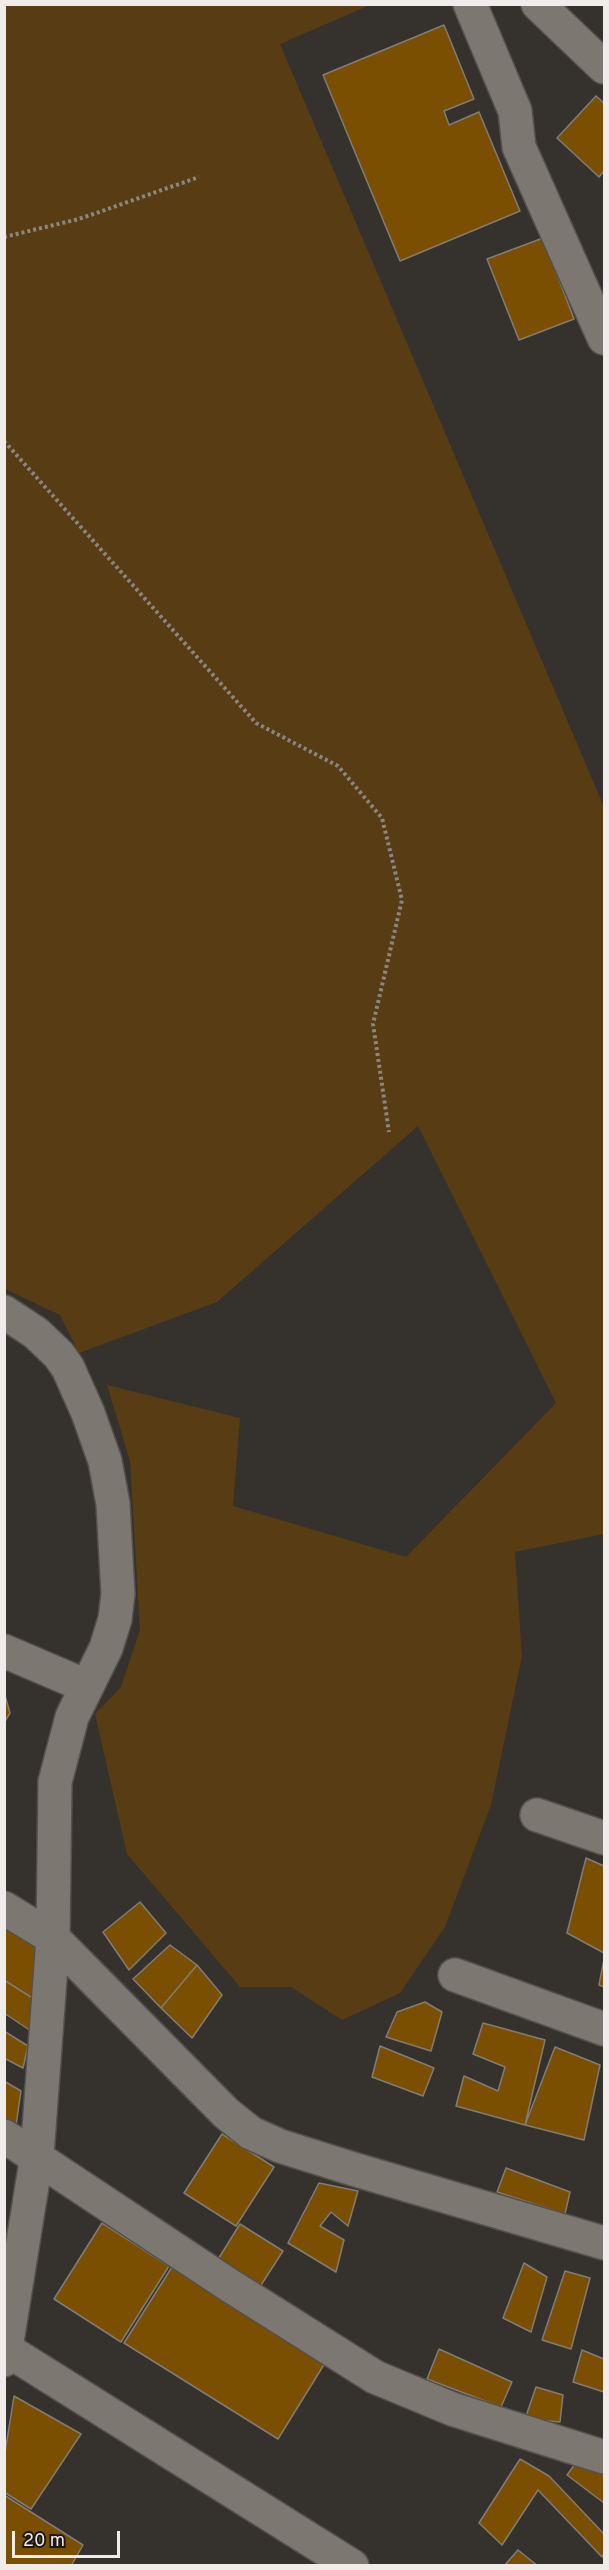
<!DOCTYPE html>
<html>
<head>
<meta charset="utf-8">
<style>
	body { margin:0 }
	#map { position:relative; width:609px; height:2570px; overflow:hidden; background:#35312c; font-family:Overpass,sans-serif }
	canvas { display:block }
	.frame { position:absolute; inset:0; border:6px solid #efece9; pointer-events:none }
	.scale { position:absolute; left:12px; top:2531px; width:108px; height:27px; box-sizing:border-box; border:3px solid #efece9; border-top:0; padding-left:8px; font-size:18px; line-height:21px; white-space:nowrap; color:#efece9; -webkit-text-stroke:4px #1b1917; paint-order:stroke }
</style>
</head>
<body>
<div id="map">
<canvas width="609" height="2570"></canvas>
<div class="frame"></div>
<div class="scale">20 m</div>
</div>
<script>
const c = document.querySelector('canvas').getContext('2d');
c.lineJoin = 'round';
function paint(path, color) {
  c.fillStyle = color;
  c.fill(path, 'evenodd');
}
function shape(rows) {
  const path = new Path2D();
  for (const r of rows) {
    path.moveTo(r[0], r[1]);
    for (let i = 2; i < r.length; i += 2) path.lineTo(r[i], r[i + 1]);
  }
  return path;
}
function strokePath(path, color, width, dash) {
  c.strokeStyle = color;
  c.lineWidth = width;
  c.lineCap = dash ? 'butt' : 'round';
  c.setLineDash(dash || []);
  c.stroke(path);
}
paint(shape([
	[5,4,370,5,280,44,604,807,604,1534,515,1552,522,1656,491,1805,445,1927,400,1993,342,2020,291,1987,240,1987,127,1854,95,1714,121,1687,140,1630,130,1461,107,1385,240,1418,233,1506,406,1557,556,1403,418,1126,217,1302,79,1353,60,1315,5,1289]
]), '#583c13');
const building = shape([
	[444,25,474,99,444,111,449,125,479,112,520,211,400,261,323,75,444,25],
	[596,96,604,103,604,171,599,177,557,138,596,96],
	[543,238,574,319,519,340,487,259,543,238],
	[4,1692,10,1713,4,1723,4,1692],
	[586,1858,604,1866,604,1953,567,1933,586,1858],
	[140,1902,166,1933,129,1970,103,1932,140,1902],
	[4,1922,35,1941,34,1999,4,1980,4,1922],
	[170,1945,197,1965,161,2008,133,1979,170,1945],
	[604,1959,604,1987,599,1985,604,1959],
	[197,1965,222,1995,192,2038,161,2008,197,1965],
	[4,1980,34,1999,31,2031,4,2013,4,1980],
	[425,2002,442,2012,431,2051,386,2037,397,2012,425,2002],
	[483,2023,545,2040,525,2125,456,2106,464,2076,498,2091,505,2067,473,2054,483,2023],
	[4,2031,28,2046,23,2068,4,2058,4,2031],
	[380,2046,434,2068,423,2096,372,2077,380,2046],
	[555,2047,600,2065,584,2140,525,2125,555,2047],
	[4,2081,21,2091,15,2132,4,2126,4,2081],
	[222,2134,274,2167,236,2226,184,2193,222,2134],
	[506,2168,570,2192,565,2214,497,2192,506,2168],
	[319,2183,358,2191,348,2226,331,2212,320,2226,344,2240,336,2272,288,2243,319,2183],
	[102,2223,169,2266,121,2342,54,2299,102,2223],
	[240,2224,283,2251,254,2296,212,2269,240,2224],
	[524,2263,547,2277,531,2332,503,2318,524,2263],
	[172,2267,325,2363,278,2439,124,2343,172,2267],
	[565,2271,590,2278,571,2349,542,2340,565,2271],
	[439,2349,512,2382,501,2407,427,2379,439,2349],
	[582,2350,604,2359,604,2392,573,2382,582,2350],
	[536,2387,563,2395,560,2422,525,2419,536,2387],
	[14,2396,81,2434,31,2509,4,2492,4,2459,14,2396],
	[583,2453,604,2468,604,2503,567,2475,583,2453],
	[520,2459,549,2476,604,2534,604,2554,602,2557,538,2490,502,2545,479,2523,520,2459],
	[4,2495,83,2545,71,2566,4,2566,4,2495],
	[518,2550,538,2566,504,2566,518,2550]
]);
paint(building, '#7b4f01');
strokePath(building, '#817c76', 1.5);
const minor = shape([
	[470,4,515,111,519,147,604,338],
	[538,4,604,67],
	[4,1312,36,1333,59,1355,68,1368,88,1413,105,1461,113,1504,118,1594,115,1619,106,1648,72,1717,55,1782,53,1938,37,2155,4,2360],
	[4,1651,86,1686],
	[537,1815,604,1838],
	[4,1908,53,1938,226,2113,251,2133,280,2146,353,2169,604,2243],
	[455,1975,604,2029],
	[4,2136,229,2285,375,2377,452,2409,604,2457],
	[4,2348,352,2566]
]);
strokePath(minor, '#54504b', 36);
strokePath(shape([
	[4,237,79,219,199,177],
	[4,441,256,723,338,766,382,818,402,900,373,1024,389,1132]
]), '#8a8782', 4, [3, 3]);
strokePath(minor, '#7c7771', 33);
</script>
</body>
</html>
